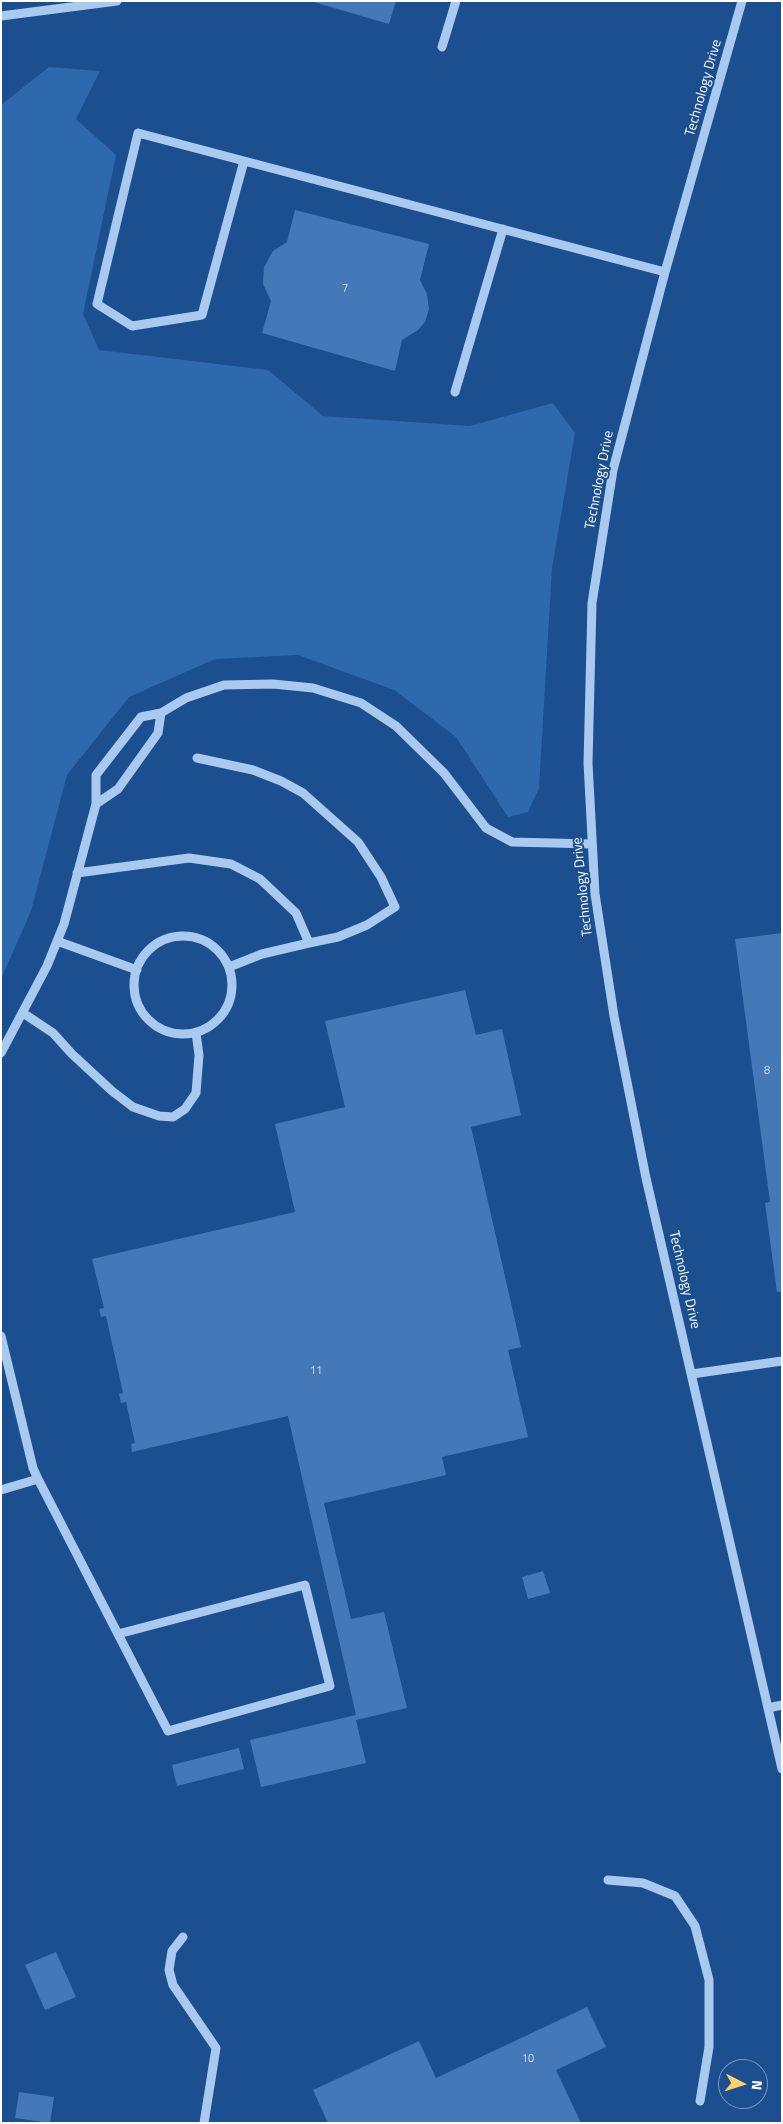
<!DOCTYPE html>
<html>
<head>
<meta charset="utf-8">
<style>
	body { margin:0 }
	#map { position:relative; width:783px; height:2124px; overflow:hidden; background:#1b4f8f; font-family:"Titillium Web",sans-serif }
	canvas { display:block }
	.frame { position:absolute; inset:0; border:2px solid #fff; pointer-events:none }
	.north { position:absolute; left:718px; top:2059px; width:50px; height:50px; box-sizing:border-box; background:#1b4f8f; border:1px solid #7695bc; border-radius:50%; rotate:95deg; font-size:14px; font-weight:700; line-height:20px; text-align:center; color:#fff }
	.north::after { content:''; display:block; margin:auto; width:18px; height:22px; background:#ffd166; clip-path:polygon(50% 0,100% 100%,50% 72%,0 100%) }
</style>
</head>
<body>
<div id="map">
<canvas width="783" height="2124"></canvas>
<div class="frame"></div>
<div class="north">N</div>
</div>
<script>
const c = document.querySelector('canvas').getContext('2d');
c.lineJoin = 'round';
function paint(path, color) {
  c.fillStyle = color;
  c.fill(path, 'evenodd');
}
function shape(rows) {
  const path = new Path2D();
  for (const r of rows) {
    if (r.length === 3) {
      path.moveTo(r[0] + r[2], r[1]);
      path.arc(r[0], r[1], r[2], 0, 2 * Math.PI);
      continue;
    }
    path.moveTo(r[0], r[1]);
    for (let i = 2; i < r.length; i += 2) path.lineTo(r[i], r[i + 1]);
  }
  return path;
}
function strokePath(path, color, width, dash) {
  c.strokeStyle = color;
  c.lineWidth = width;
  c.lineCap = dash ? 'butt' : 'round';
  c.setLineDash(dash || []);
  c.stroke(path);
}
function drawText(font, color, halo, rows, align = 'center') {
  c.font = font + ' "Titillium Web",sans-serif';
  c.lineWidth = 4;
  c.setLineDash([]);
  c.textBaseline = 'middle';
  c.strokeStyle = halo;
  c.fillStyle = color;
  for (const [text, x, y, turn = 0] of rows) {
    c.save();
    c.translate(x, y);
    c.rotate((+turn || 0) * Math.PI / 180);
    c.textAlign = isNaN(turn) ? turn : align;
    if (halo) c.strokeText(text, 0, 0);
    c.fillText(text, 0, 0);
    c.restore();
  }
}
paint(shape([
	[49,67,100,71,76,119,116,155,83,314,99,350,268,370,323,416,470,426,553,403,575,433,552,568,539,788,528,812,508,817,456,737,394,690,298,655,215,659,129,697,67,775,31,911,1,979,1,105]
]), '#2e69ad');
paint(shape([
	[310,1,396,1,389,24],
	[295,210,429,244,420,280,427,294,429,309,425,322,418,330,402,340,395,371,262,333,271,301,263,284,264,267,273,251,287,242],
	[782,933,782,1292,777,1292,765,1203,770,1202,735,939],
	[465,990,476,1035,502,1029,521,1115,471,1127,521,1347,508,1350,528,1437,442,1457,446,1475,324,1503,351,1619,384,1612,407,1708,356,1720,366,1763,261,1787,250,1740,356,1715,288,1416,132,1452,131,1444,135,1443,126,1402,121,1403,119,1394,123,1393,106,1316,101,1317,99,1309,104,1308,92,1259,295,1212,275,1124,345,1107,325,1021],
	[543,1571,550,1593,528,1599,522,1577],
	[239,1748,244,1769,177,1786,172,1765],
	[56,1952,76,1997,45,2010,25,1965],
	[587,2007,606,2047,556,2070,581,2123,328,2123,313,2090,419,2041,436,2078],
	[19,2092,54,2097,50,2123,15,2118]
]), '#4478b7');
strokePath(shape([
	[742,1,665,272,613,470,592,603,588,763,595,894,614,1016,646,1178,782,1769],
	[1,16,117,1],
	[442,47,456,1],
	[244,161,202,315,132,326,97,304,138,133,665,272],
	[455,392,503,229],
	[96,804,118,789,158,733,161,713],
	[77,873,189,858,231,864,260,879,296,913,309,943,338,937,367,925,395,907,381,877,358,842,303,793,281,781,253,770,197,758],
	[183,985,49],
	[57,941,137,970],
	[229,967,262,954,309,943],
	[23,1013,53,1033,72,1054,112,1091,133,1107,159,1116,173,1117,185,1109,196,1093,199,1055,196,1033],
	[1,1053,47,966,64,924,96,804,96,775,141,717,161,713,186,698,224,685,273,684,313,688,361,703,396,726,444,773,486,828,512,842,592,844],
	[1,1336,33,1468,38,1479,168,1731,330,1686,305,1585,118,1634],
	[692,1374,782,1361],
	[1,1490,38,1479],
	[768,1708,782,1705],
	[608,1880,643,1883,675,1896,695,1926,709,1980,709,2047,700,2101],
	[183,1937,172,1951,169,1970,173,1985,216,2048,204,2123]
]), '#a9c9ee', 9);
drawText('11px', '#d0dded', null, [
	["7",345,289],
	["8",767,1071],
	["11",316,1371],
	["10",528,2059]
]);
drawText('14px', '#fff', '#1b4f8f', [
	["Technology Drive",704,88,-74],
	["Technology Drive",600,480,-79],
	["Technology Drive",583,887,-96],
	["Technology Drive",684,1280,77]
]);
</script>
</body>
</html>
